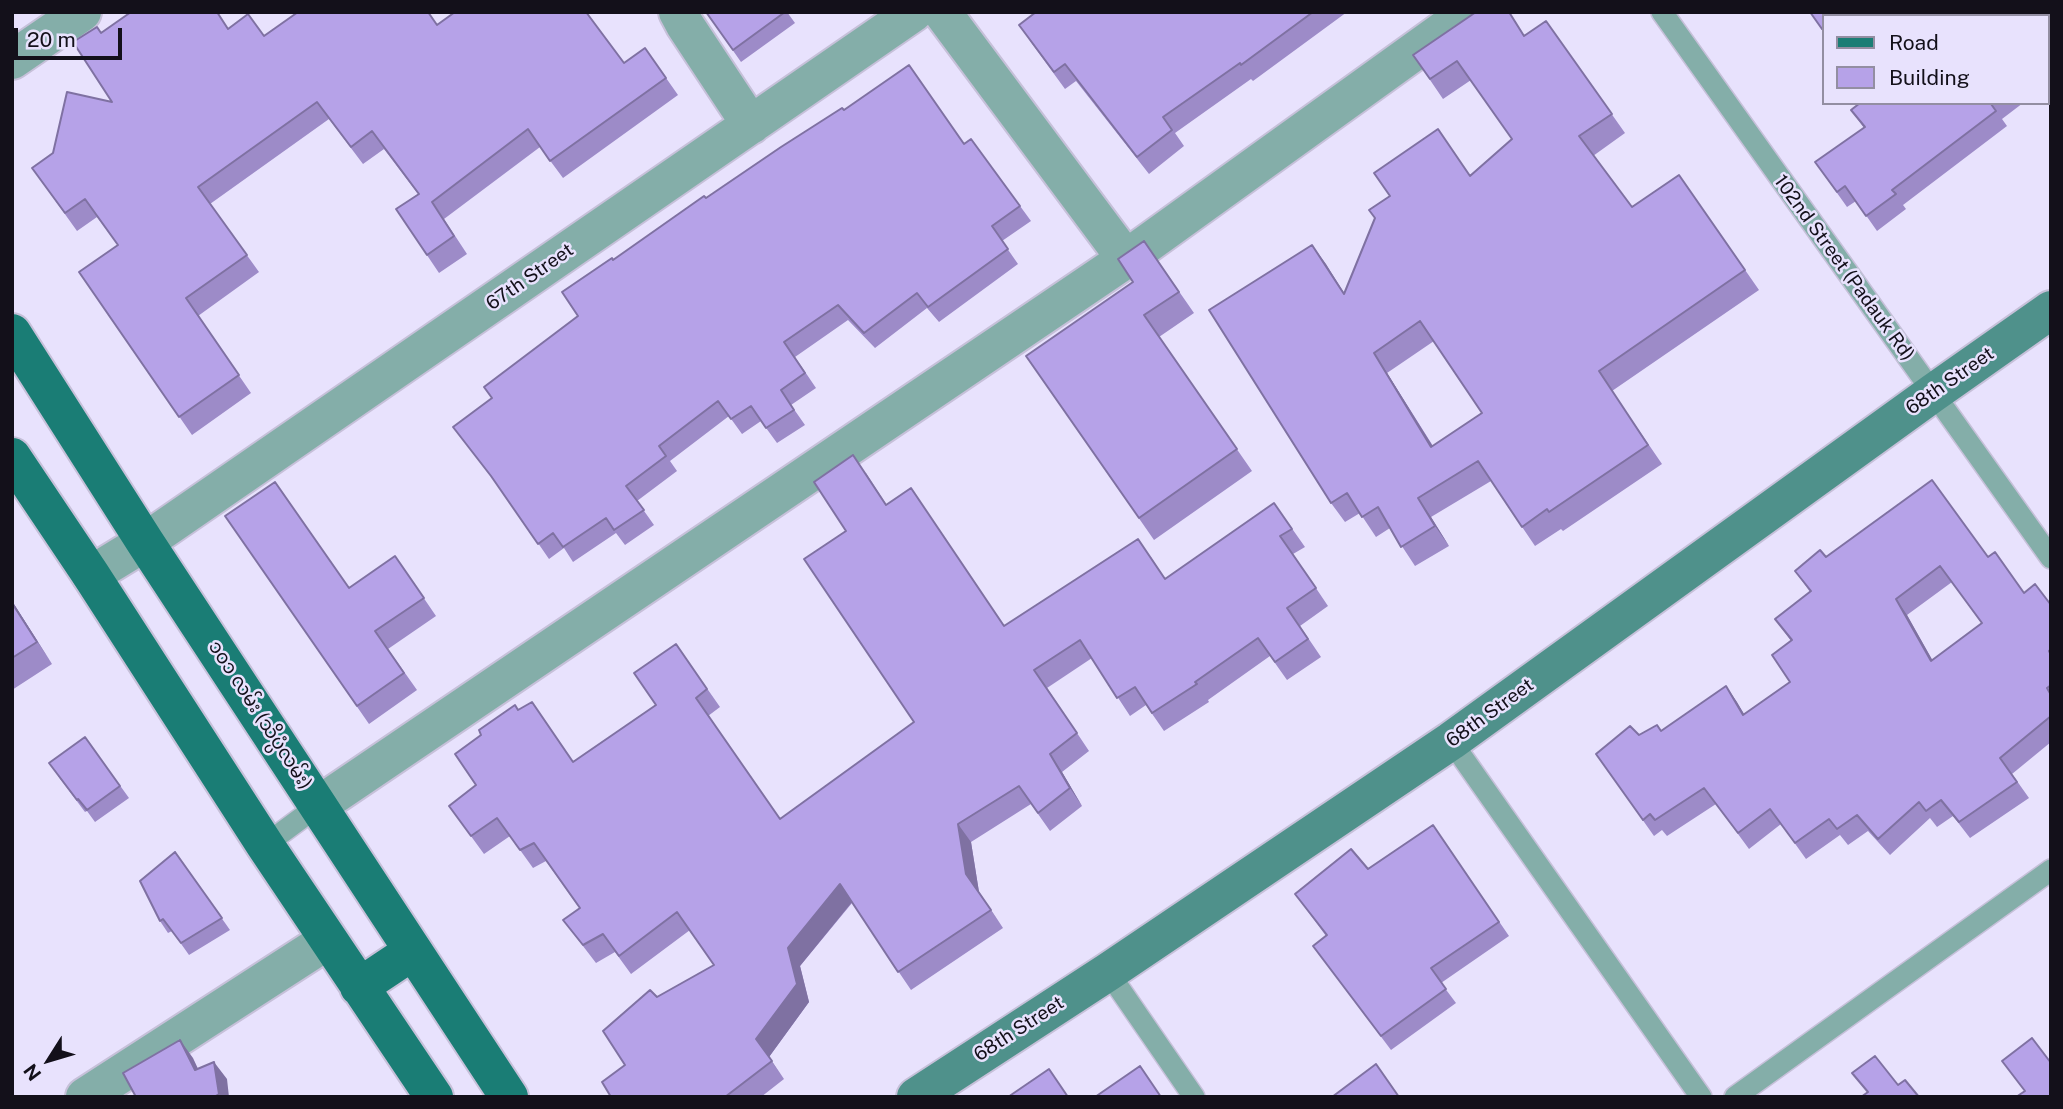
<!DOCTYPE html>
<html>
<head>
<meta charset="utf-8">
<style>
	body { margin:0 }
	#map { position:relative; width:2063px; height:1109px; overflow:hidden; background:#e8e2fd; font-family:"Public Sans",sans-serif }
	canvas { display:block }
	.frame { position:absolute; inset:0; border:14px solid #13101a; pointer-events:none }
	.legend { position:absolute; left:1822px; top:14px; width:228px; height:91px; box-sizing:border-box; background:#e8e2fd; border:2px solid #938ea2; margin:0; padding:9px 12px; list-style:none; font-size:21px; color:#13101a }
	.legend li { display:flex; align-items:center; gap:14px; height:35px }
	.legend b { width:35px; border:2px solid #938ea2 }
	.north { position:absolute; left:14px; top:1025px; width:70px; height:70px; -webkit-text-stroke:5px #e8e2fd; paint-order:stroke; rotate:233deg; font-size:19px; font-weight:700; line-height:28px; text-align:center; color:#13101a }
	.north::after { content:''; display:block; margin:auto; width:24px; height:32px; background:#13101a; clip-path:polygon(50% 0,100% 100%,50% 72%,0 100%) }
	.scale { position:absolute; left:14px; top:28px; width:108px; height:32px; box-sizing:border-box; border:4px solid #13101a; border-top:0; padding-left:9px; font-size:21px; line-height:24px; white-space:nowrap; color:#13101a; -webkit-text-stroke:5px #e8e2fd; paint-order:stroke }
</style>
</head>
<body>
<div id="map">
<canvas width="2063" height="1109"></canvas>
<div class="frame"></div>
<ul class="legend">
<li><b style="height:9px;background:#1a7d75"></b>Road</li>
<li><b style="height:19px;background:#b6a2e8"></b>Building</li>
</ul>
<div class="north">N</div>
<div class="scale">20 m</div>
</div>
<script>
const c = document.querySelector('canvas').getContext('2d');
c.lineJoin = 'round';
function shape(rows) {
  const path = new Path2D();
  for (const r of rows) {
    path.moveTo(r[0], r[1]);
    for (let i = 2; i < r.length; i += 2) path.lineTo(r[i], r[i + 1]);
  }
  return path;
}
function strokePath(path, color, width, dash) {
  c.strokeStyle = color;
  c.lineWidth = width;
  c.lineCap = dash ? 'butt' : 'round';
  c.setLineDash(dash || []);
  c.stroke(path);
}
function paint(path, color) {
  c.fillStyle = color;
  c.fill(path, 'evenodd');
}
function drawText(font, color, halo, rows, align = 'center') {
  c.font = font + ' "Public Sans","Noto Sans Myanmar",sans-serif';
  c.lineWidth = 5;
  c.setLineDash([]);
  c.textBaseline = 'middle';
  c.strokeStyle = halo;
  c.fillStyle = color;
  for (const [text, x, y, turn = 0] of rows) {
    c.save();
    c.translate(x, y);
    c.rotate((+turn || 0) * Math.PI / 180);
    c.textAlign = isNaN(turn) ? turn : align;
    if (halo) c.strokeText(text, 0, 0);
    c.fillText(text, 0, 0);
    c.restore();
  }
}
const lane = shape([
	[1662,12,2051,558],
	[1451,741,1701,1097],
	[265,845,319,805],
	[1108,972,1194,1097],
	[1735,1097,2051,870]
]);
const street = shape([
	[678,12,685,25,751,125],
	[942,12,1126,259],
	[12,60,82,12],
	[91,575,145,542,914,12],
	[319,805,1126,259,1469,12],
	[85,1097,328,940]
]);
const secondary = shape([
	[916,1097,1108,972,1451,741,1933,393,2051,310]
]);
const primary = shape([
	[12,333,145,542,509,1097],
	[12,457,91,575,265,845,434,1097],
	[359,987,413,951]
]);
strokePath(lane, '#c6c0d9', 24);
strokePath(street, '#c6c0d9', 42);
strokePath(secondary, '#c6c0d9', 42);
strokePath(primary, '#c6c0d9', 42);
strokePath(lane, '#84aea9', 21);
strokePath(street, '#84aea9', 38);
strokePath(secondary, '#4f918b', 38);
strokePath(primary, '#1a7d75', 38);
paint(shape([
	[706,12,787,12,795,23,741,62],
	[1036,12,1347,12,1253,81,1251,79,1175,133,1184,146,1149,174,1076,81,1065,89,1030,41],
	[1810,12,2051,12,2051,83,2047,86,2047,16,1823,16,1823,31],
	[1546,21,1625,133,1593,156,1632,207,1679,175,1759,290,1612,391,1662,464,1563,531,1561,529,1535,546,1491,481,1431,517,1449,546,1415,566,1390,528,1376,537,1360,513,1345,522,1331,503,1312,245,1344,293,1470,175,1512,139,1471,80,1443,99,1413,55,1525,36],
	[1434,341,1482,413,1433,446,1387,373],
	[437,25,624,63,645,48,678,95,563,178,540,147,444,219,467,254,439,273,396,209,418,194,384,149,363,164,329,119,210,204,259,272,198,316,251,393,192,435,79,272,118,245,97,217,77,231,32,168,53,153,112,102,228,29,264,36],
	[1860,103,2023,103,2002,119,2007,126,1903,205,1906,209,1877,231,1856,201,1847,207,1815,162,1864,128,1851,110],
	[844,110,964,144,971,139,1031,221,1002,241,1018,264,939,322,927,308,875,348,848,320,795,357,816,388,791,405,805,425,777,443,761,421,742,434,729,416,670,461,677,471,637,501,654,525,625,545,616,533,573,562,564,548,549,559,500,488,453,427,492,398,484,387,578,316,613,260,706,198],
	[1144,241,1194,313,1159,337,1252,471,1154,540,1026,356,1133,282],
	[866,473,886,504,1004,626,1151,557,1165,579,1274,503,1305,547,1293,554,1328,606,1300,626,1321,657,1287,680,1270,656,1208,700,1209,702,1164,731,1146,705,1130,716,1092,658,1047,688,1089,751,1062,772,1082,806,1050,831,1031,804,971,842,979,892,1003,928,911,990,852,903,800,966,809,1002,769,1057,784,1079,761,1097,611,1097,625,1065,657,997,714,965,690,930,631,974,615,952,596,963,563,920,580,909,546,861,533,868,510,836,484,854,449,806,476,785,519,710,573,762,656,705,676,644,720,707,708,716,780,819,914,722,846,531],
	[225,516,349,588,395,556,436,616,388,649,417,690,369,724],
	[1826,557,1988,557,2024,593,2051,605,2051,742,2012,774,2029,798,1970,838,1953,816,1937,827,1930,818,1890,855,1868,831,1848,845,1840,835,1806,859,1781,824,1749,849,1716,804,1667,836,1662,830,1654,836,1596,754,1639,735,1661,731,1726,686,1744,714,1790,682,1791,641,1775,619,1810,592,1795,571],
	[1952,582,1982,624,1932,660,1907,615],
	[12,601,52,664,12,690],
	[85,737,129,798,95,822,87,811,85,812,58,776],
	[1433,825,1509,936,1441,983,1456,1003,1391,1050,1313,946,1326,936,1295,894,1368,869],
	[175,852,230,930,189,955,172,931,168,933,160,921]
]), '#9d8bc8');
paint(shape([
	[1312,245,1326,264,1357,314,1344,294],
	[1374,353,1387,373,1445,466,1431,447],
	[1418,498,1431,517,1449,546,1435,526],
	[1896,599,1907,615,1942,677,1931,661],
	[12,601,52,664,12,603],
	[1726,686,1737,702,1754,731,1743,715],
	[1050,754,1062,772,1082,806,1070,788],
	[958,824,971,842,979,892,1003,928,966,874],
	[840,884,852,902,800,966,809,1002,769,1057,784,1079,756,1039,788,948],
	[180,1040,193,1058,207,1088,195,1070],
	[214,1062,227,1079,229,1097,220,1097,219,1094]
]), '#7f71a2');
const building = shape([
	[131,12,217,12,228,29,248,14,264,36,298,12,428,12,437,25,455,12,586,12,624,63,645,48,666,78,550,161,528,129,432,202,454,236,427,255,396,209,419,194,372,131,351,147,317,102,198,187,247,255,186,298,239,375,179,417,79,272,118,245,85,199,65,213,32,168,53,153,67,92,112,102,73,42,97,27,101,33,131,12],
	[706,12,785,12,733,50,706,12],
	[1036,12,1313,12,1241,65,1240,63,1163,117,1172,130,1137,157,1065,64,1054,72,1019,25,1036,12],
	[1476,12,1509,12,1524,36,1546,21,1612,114,1579,136,1632,207,1679,175,1745,270,1599,371,1648,445,1549,512,1547,509,1522,527,1478,461,1418,498,1435,526,1401,547,1378,507,1362,517,1347,493,1331,503,1209,310,1312,245,1344,294,1375,218,1369,210,1390,196,1374,173,1438,129,1470,176,1512,139,1457,61,1430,79,1413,55,1476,12],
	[1420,321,1482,413,1431,447,1374,353,1420,321],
	[1810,12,1845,12,1840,16,1823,16,1823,28,1822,29,1810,12],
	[1846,12,2051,12,2051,60,2047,63,2047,16,1848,16,1846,12],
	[909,65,964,144,971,139,1020,206,992,226,1008,249,928,307,917,293,864,333,838,305,784,342,805,373,781,390,794,410,766,428,751,406,731,419,718,401,659,446,666,456,626,486,644,510,614,530,606,518,563,547,553,533,538,544,491,476,453,427,492,398,484,387,578,316,562,292,612,258,613,260,704,196,706,198,781,147,842,108,844,110,909,65],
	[1860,103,1992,103,1991,104,1996,111,1892,190,1896,194,1866,216,1845,186,1837,192,1815,162,1865,127,1851,110,1860,103],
	[1144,241,1179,292,1144,315,1237,449,1139,518,1026,356,1133,282,1118,259,1144,241],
	[853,455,886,505,911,488,1004,626,1138,539,1165,579,1274,503,1292,529,1280,536,1316,588,1287,608,1308,639,1275,662,1258,638,1195,682,1197,684,1152,713,1135,687,1117,698,1080,640,1034,670,1077,733,1050,754,1070,788,1038,813,1019,786,958,824,966,874,991,910,898,972,840,884,788,948,797,984,756,1039,772,1061,725,1097,611,1097,602,1082,625,1065,603,1031,650,990,657,997,714,965,677,912,619,956,603,934,583,945,563,920,580,908,534,843,520,850,497,818,471,836,449,806,476,785,455,754,481,735,479,730,515,705,518,710,532,702,573,762,656,705,634,673,676,644,707,689,696,698,780,819,914,722,804,559,846,531,814,482,853,455],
	[1932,480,1988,557,1995,552,2024,593,2035,584,2051,605,2051,649,2049,651,2051,655,2051,685,2047,688,2051,695,2051,716,2000,758,2017,782,1959,822,1941,800,1926,811,1919,802,1878,839,1857,815,1837,829,1829,819,1795,843,1770,809,1738,833,1704,788,1655,820,1650,814,1643,820,1596,754,1630,726,1639,735,1657,725,1661,731,1726,686,1743,715,1790,682,1772,655,1792,640,1775,619,1811,591,1795,571,1820,550,1826,557,1932,480],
	[1940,566,1982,623,1931,661,1896,599,1940,566],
	[275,482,349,588,395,556,424,598,375,631,404,673,357,706,225,516,275,482],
	[12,603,37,642,12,658,12,603],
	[85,737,120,786,87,810,78,799,77,800,49,763,85,737],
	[1433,825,1499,922,1431,968,1446,989,1381,1036,1313,946,1327,935,1295,894,1351,849,1368,869,1433,825],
	[175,852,222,918,181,943,163,919,160,921,140,881,175,852],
	[2032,1038,2051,1063,2051,1097,2016,1097,2025,1091,2002,1061,2032,1038],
	[180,1040,195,1070,214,1062,219,1094,214,1097,136,1097,123,1073,180,1040],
	[1875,1056,1898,1085,1905,1080,1919,1097,1861,1097,1868,1092,1852,1073,1875,1056],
	[1376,1064,1399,1097,1332,1097,1376,1064],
	[1140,1066,1161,1097,1095,1097,1140,1066],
	[1049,1069,1068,1097,1008,1097,1049,1069]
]);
paint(building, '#b6a2e8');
strokePath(building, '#7f71a2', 2);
drawText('19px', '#13101a', '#e8e2fd', [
	["102nd Street (Padauk Rd)",1844,268,54],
	["67th Street",530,277,-35],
	["68th Street",1950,381,-35],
	["68th Street",1490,713,-36],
	["၁၀၁ လမ်း (သိပ္ပံလမ်း)",260,715,57],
	["68th Street",1019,1029,-33]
]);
</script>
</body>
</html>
